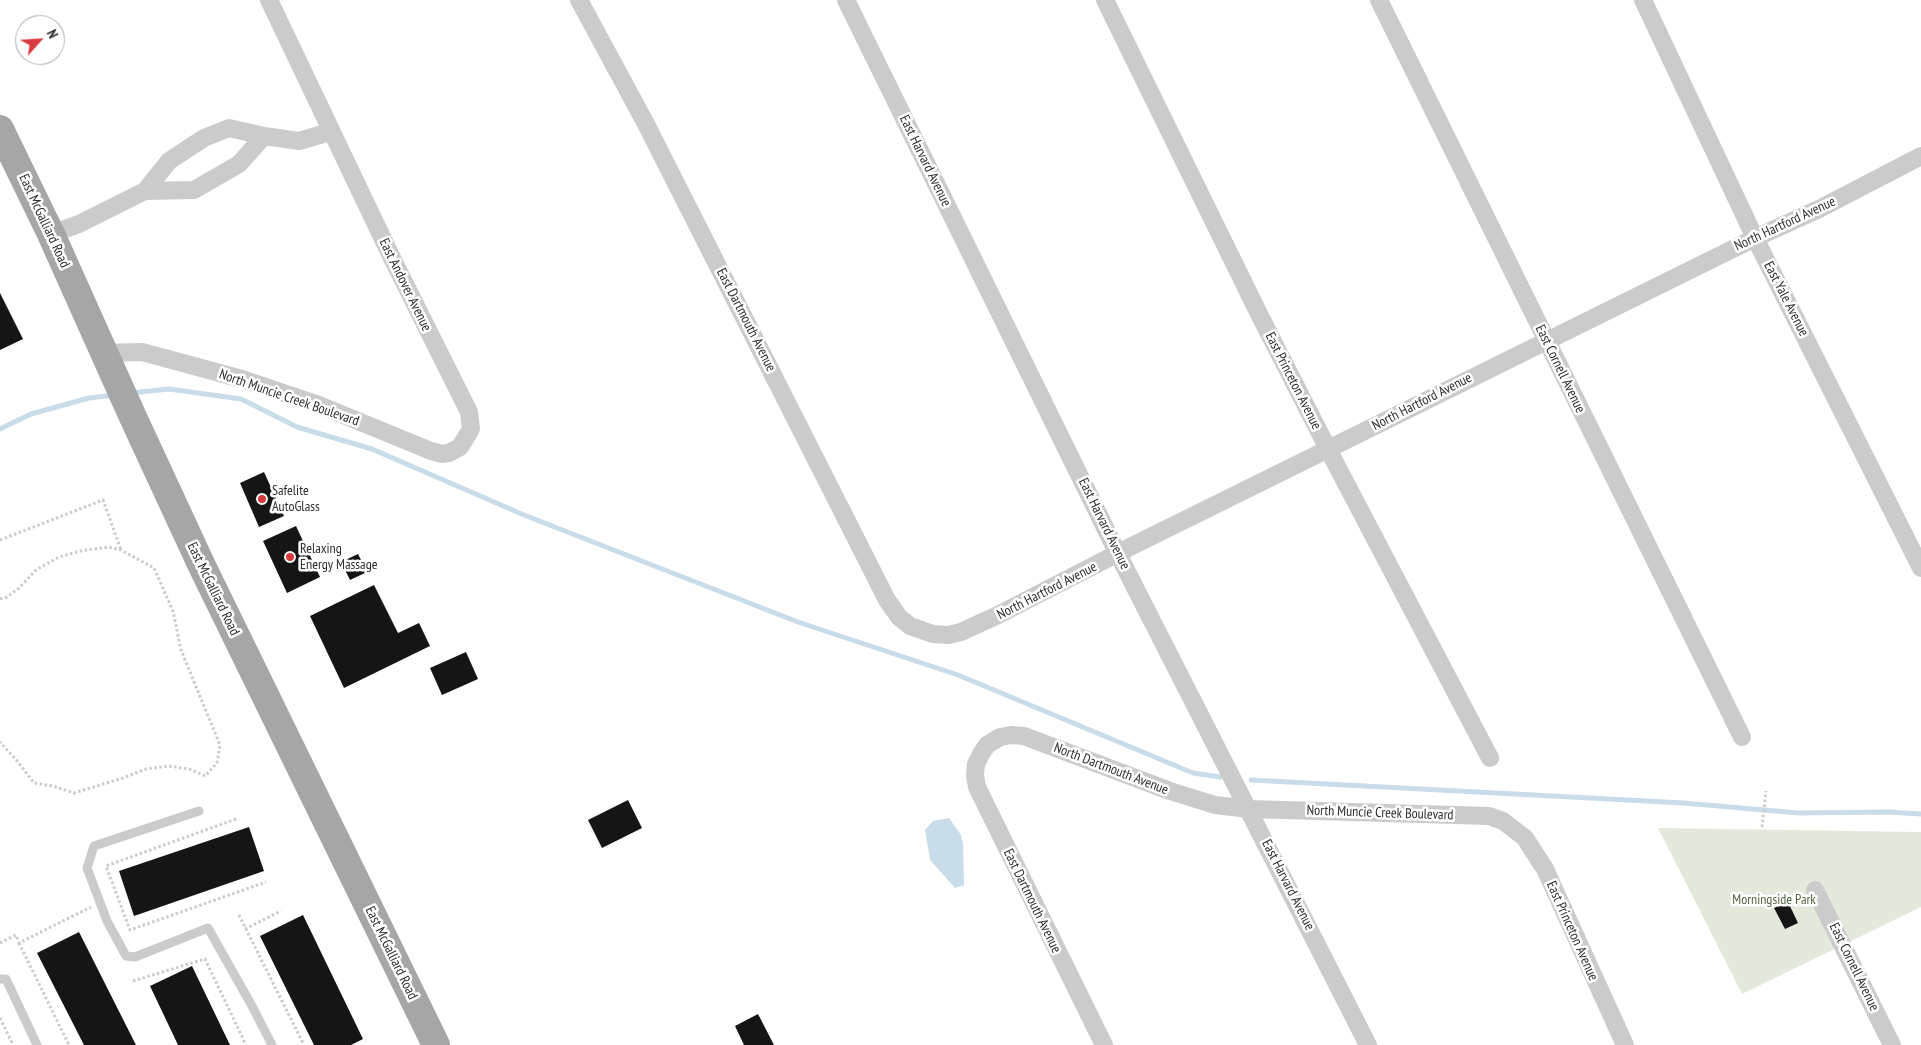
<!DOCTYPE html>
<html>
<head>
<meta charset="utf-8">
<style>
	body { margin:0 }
	#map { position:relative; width:1921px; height:1045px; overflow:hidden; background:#fff; font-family:"PT Sans Narrow",sans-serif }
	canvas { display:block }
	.north { position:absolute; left:15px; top:15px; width:50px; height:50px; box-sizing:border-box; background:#fff; border:1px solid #ababab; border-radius:50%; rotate:64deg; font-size:14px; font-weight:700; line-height:20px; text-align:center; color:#2e2e2e }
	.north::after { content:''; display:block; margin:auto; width:18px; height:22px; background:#da3b41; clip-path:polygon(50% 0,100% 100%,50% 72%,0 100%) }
</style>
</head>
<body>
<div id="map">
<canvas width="1921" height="1045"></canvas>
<div class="north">N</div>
</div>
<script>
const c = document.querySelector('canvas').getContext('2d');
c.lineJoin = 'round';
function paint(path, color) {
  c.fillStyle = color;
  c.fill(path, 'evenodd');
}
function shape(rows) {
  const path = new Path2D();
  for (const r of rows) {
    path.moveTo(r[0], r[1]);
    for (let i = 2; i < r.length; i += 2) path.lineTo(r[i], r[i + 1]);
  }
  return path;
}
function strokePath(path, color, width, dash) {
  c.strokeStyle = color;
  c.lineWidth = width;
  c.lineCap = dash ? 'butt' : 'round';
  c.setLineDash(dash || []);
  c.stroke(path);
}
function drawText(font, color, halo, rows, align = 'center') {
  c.font = font + ' "PT Sans Narrow",sans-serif';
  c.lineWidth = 5;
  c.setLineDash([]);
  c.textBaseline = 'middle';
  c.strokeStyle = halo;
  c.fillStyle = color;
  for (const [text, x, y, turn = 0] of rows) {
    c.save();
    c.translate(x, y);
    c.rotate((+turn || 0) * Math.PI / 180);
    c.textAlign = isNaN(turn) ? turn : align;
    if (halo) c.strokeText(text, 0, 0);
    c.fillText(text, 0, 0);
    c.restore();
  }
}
paint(shape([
	[1658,828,1921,832,1921,907,1742,994]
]), '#e3eadc');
paint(shape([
	[949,818,961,835,963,844,964,885,955,888,930,860,925,830,933,821]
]), '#c9dce9');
strokePath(shape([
	[131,393,169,389,241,399,297,427,372,449,524,515,798,622,958,675,1193,773,1220,777],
	[0,429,31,414,89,398,115,395],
	[1251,780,1684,803,1798,813,1888,812,1921,814]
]), '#c9dce9', 5);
paint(shape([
	[0,293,23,339,0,350],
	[264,472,284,516,259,527,240,483],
	[296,526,320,577,287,593,263,541],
	[358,554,367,572,350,580,341,562],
	[374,585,398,633,419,623,430,646,344,688,310,616],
	[466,652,478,679,442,695,430,668],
	[628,800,642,828,602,848,588,820],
	[249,827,264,871,134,916,119,871],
	[1788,902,1798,923,1785,929,1774,908],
	[303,915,363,1039,351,1045,314,1045,260,936],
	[79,932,136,1045,84,1045,37,953],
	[192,966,230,1045,178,1045,150,986],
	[758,1014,774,1045,744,1045,735,1026]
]), '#151515');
strokePath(shape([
	[0,540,103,500,121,550],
	[0,599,7,597,19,588,36,570,59,557,80,551,108,547,121,550,154,568,173,611,181,650,220,745,217,763,205,776,189,769,169,766,146,769,123,778,74,793,53,786,34,783,18,762,0,742],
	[236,819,106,866,130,930,266,882],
	[1762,827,1766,791],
	[239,915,304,1045],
	[245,929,281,911],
	[0,943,16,935,19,943,91,907],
	[19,943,69,1045],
	[133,981,205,959,246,1045],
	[0,1018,13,1045]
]), '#cbcbcb', 3, [2.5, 2.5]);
strokePath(shape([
	[199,811,94,846,87,868,107,921,126,956,135,957,208,928,252,1006,272,1045],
	[0,979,6,979,37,1045]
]), '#cbcbcb', 9);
strokePath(shape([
	[579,0,646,124,887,600,899,617,910,626,933,634,948,635,961,632,998,615,1130,547,1755,238,1819,209,1921,156],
	[846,0,1118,554,1368,1045],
	[1105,0,1259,314,1328,449,1490,758],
	[1379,0,1742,737],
	[1643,0,1755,238,1921,568],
	[145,191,169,161,204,138,229,128,264,136,299,141,323,134,331,130],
	[51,234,79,224,145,191,194,190,239,164,264,136],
	[104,353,142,352,242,379,319,405,431,451,442,454,449,453,460,447,471,429,469,412,391,256,269,0],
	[1815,890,1892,1045],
	[1104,1045,977,787,975,775,976,764,981,754,987,745,1000,737,1011,735,1024,736,1170,791,1215,805,1249,809,1489,816,1503,821,1525,838,1545,869,1625,1045]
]), '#cbcbcb', 18);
strokePath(shape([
	[0,129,51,234,132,415,201,564,436,1045]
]), '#a6a6a6', 28);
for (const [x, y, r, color] of [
	[262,499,5,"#da3b41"],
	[290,557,5,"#da3b41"]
]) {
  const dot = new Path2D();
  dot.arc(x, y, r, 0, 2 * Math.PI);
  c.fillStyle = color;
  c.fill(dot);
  strokePath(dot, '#fff', 2);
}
drawText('14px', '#2e2e2e', '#fff', [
	["East Harvard Avenue",925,161,64],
	["East McGalliard Road",44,221,65],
	["North Hartford Avenue",1785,224,-25],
	["East Andover Avenue",405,285,64],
	["East Yale Avenue",1786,299,63],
	["East Dartmouth Avenue",746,320,63],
	["East Cornell Avenue",1560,369,64],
	["East Princeton Avenue",1293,381,63],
	["North Muncie Creek Boulevard",289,398,19],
	["North Hartford Avenue",1422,402,-27],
	["East Harvard Avenue",1104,524,64],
	["East McGalliard Road",213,589,64],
	["North Hartford Avenue",1047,591,-27],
	["North Dartmouth Avenue",1111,769,21],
	["North Muncie Creek Boulevard",1380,813,2],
	["East Harvard Avenue",1288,885,63],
	["East Dartmouth Avenue",1032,901,64],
	["East Princeton Avenue",1572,931,66],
	["East McGalliard Road",391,953,64],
	["East Cornell Avenue",1854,967,64]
]);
drawText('14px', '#2e2e2e', '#fff', [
	["Safelite",272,491],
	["AutoGlass",272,507],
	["Relaxing",300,549],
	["Energy Massage",300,565]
], 'left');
drawText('14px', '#50673e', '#fff', [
	["Morningside Park",1774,900]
]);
</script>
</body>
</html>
